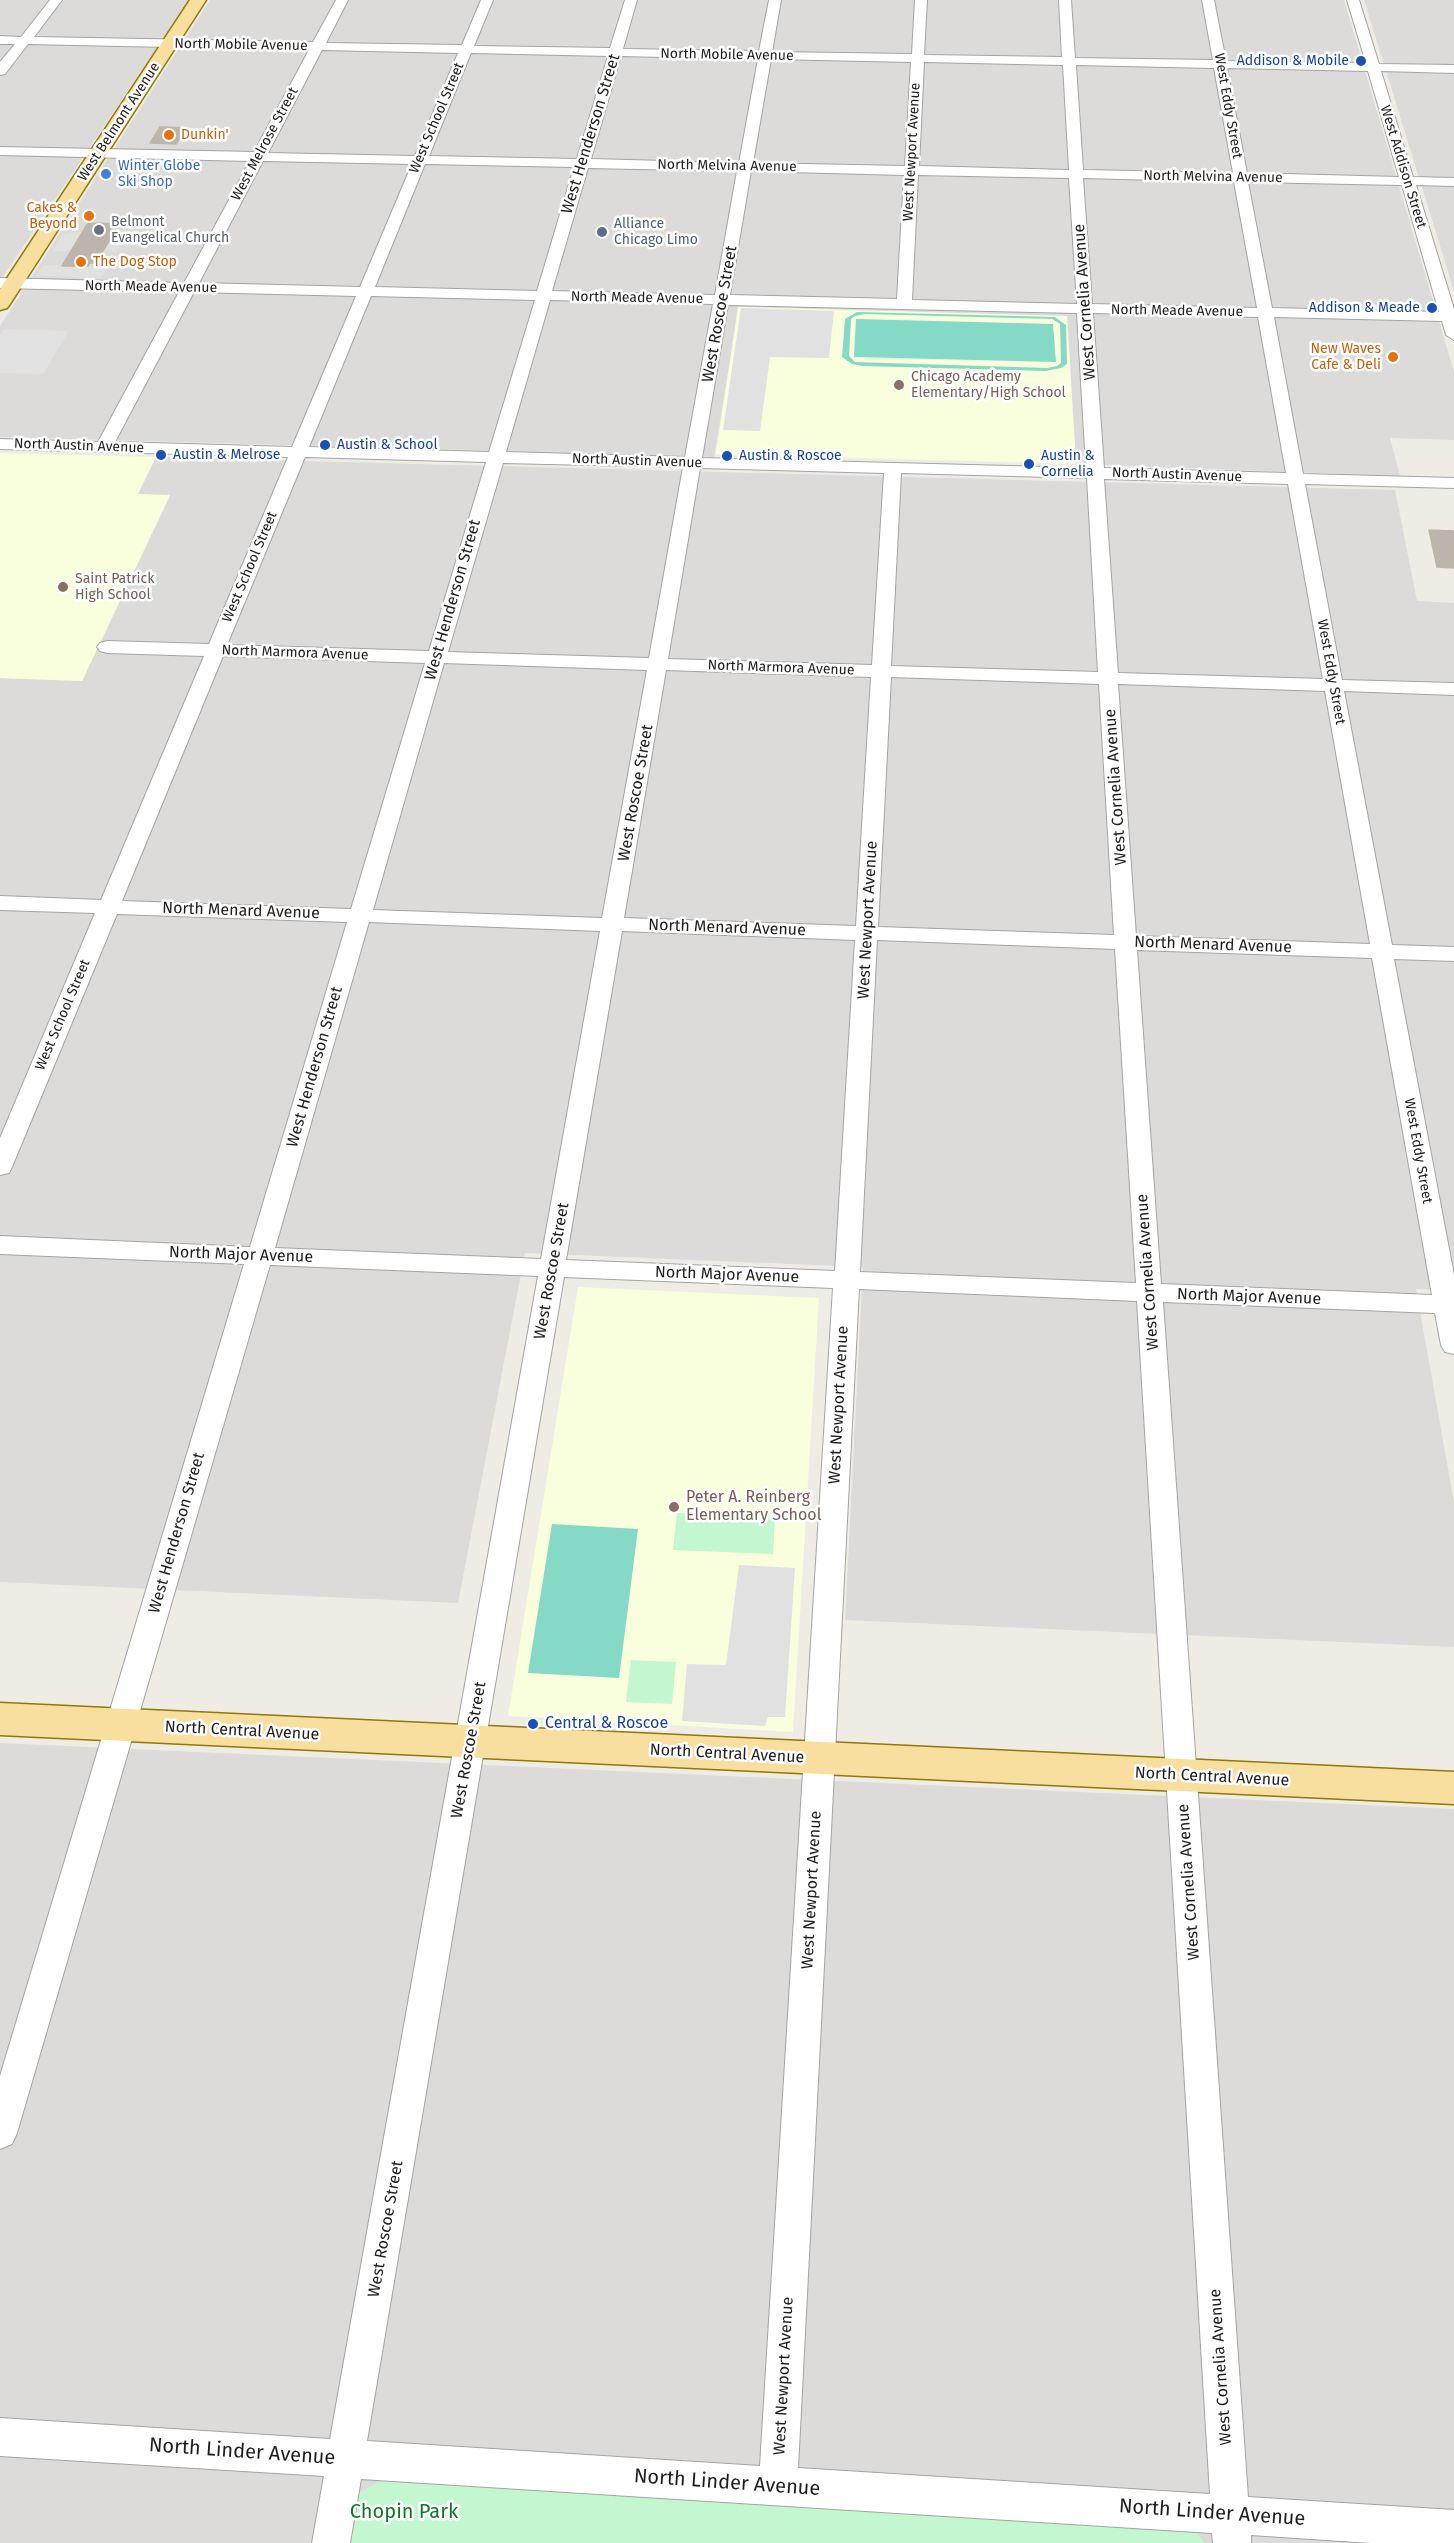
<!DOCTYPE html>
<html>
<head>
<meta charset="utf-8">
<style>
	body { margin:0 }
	canvas { display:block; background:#eeece4 }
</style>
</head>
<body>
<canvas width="1454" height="2543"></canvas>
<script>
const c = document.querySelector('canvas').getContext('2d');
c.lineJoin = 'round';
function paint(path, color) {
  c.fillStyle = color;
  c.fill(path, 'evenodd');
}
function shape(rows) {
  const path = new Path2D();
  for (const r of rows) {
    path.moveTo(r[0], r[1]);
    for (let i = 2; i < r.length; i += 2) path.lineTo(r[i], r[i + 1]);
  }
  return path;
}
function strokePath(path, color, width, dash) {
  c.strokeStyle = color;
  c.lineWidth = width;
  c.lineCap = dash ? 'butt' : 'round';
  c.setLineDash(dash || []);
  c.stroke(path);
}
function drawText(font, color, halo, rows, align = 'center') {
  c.font = font + ' "Fira Sans",sans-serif';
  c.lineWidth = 5;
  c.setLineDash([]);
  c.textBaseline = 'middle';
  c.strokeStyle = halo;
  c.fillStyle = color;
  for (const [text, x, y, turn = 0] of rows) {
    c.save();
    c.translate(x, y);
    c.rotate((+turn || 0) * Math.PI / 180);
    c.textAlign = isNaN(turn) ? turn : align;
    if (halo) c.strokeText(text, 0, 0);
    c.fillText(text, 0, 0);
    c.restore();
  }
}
paint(shape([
	[0,0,189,0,0,281],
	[210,0,1344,0,1454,372,1454,440,1390,438,1400,476,1076,464,1067,316,739,307,714,457,0,437,0,326],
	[1364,0,1454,0,1454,291],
	[156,457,1395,490,1417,601,1454,603,1454,1291,1416,1289,1454,1502,1454,1647,845,1620,863,1267,525,1253,458,1603,0,1582,0,678,82,681,170,496,137,494],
	[0,1743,1454,1809,1454,2543,1204,2543,1194,2529,384,2479,354,2496,346,2543,0,2543]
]), '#dcdbda');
paint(shape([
	[738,307,1067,316,1076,464,716,454],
	[0,453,156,457,138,494,170,495,82,681,0,678],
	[578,1287,819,1298,793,1732,508,1716]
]), '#f9fedd');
paint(shape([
	[677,1513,775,1517,773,1554,673,1550],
	[631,1660,676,1662,672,1704,626,1702],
	[384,2479,1195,2529,1204,2543,346,2543,354,2496]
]), '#c2f7cf');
paint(shape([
	[857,312,1055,317,1066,325,1067,364,1061,368,1046,371,862,366,852,364,842,357,845,319],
	[865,314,1052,319,1060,324,1061,363,1057,366,1047,368,855,362,849,356,851,319,855,316],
	[856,319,1053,324,1056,362,854,357],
	[552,1524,638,1529,619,1678,528,1673]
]), '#85dac7');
paint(shape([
	[76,232,125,233,128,235,117,252,52,251,63,234],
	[43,265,107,267,101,278,36,276],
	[741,308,834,311,829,358,770,357,760,431,723,430],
	[4,329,69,331,43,374,0,373,0,335],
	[739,1565,795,1568,785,1717,768,1717,765,1726,682,1721,687,1664,726,1665]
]), '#e1e1e1');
const building = shape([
	[160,127,165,127,186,128,176,144,150,143,160,127],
	[88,223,119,224,96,263,90,263,88,266,62,266,88,223],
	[1429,530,1454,531,1454,568,1437,567,1429,530]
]);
paint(building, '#bbb5ad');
strokePath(building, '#bfb5a7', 1.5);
const minor = shape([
	[50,0,62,0,34,37,313,42,336,0,348,0,326,43,462,45,481,0,493,0,474,46,610,48,625,0,637,0,623,49,759,51,769,0,781,0,772,52,912,54,915,0,927,0,924,55,1062,57,1059,0,1071,0,1075,58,1213,60,1202,0,1214,0,1226,61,1366,63,1347,0,1359,0,1379,64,1454,65,1454,73,1381,71,1413,177,1454,178,1454,186,1416,185,1454,309,1454,340,1446,335,1442,321,1274,317,1303,474,1454,478,1454,488,1305,484,1342,680,1454,683,1454,695,1344,691,1392,945,1454,947,1454,961,1394,959,1454,1275,1454,1354,1445,1352,1441,1345,1435,1313,1163,1302,1248,2497,1454,2510,1454,2543,1371,2543,1251,2535,1251,2543,1213,2543,1212,2533,361,2479,350,2543,312,2543,324,2476,0,2456,0,2418,330,2439,538,1276,270,1265,17,2133,12,2144,0,2149,0,2076,244,1264,0,1254,0,1236,250,1247,347,922,117,914,12,1167,9,1173,0,1175,0,1138,95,913,0,910,0,896,101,900,204,656,107,653,100,651,97,647,100,643,107,641,209,644,288,457,0,449,0,439,98,442,179,292,0,288,0,278,184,283,250,161,0,155,0,147,254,152,309,50,28,44,5,74,0,75,0,62,15,44,0,44,0,36,21,37,50,0],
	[322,50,458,53,415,156,268,153,322,50],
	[471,53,608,56,577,159,429,156,471,53],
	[621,56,758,59,739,163,591,159,621,56],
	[771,59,911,62,905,166,753,163,771,59],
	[924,62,1063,65,1069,170,919,166,924,62],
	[1076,65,1214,68,1233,173,1083,170,1076,65],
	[1227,68,1368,71,1399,177,1247,173,1227,68],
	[263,161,412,164,360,287,199,283,263,161],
	[425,164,574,167,537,291,375,287,425,164],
	[588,168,737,171,715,295,552,291,588,168],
	[751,171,904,175,897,299,730,295,751,171],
	[918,175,1069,178,1077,304,912,300,918,175],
	[1083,178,1234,182,1257,308,1092,304,1083,178],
	[1248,182,1402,185,1439,312,1272,308,1248,182],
	[194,292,356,296,292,447,115,442,194,292],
	[371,296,535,300,489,452,309,447,371,296],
	[550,300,713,304,685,457,506,452,550,300],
	[728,305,1077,313,1086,468,702,458,728,305],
	[1093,313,1258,317,1286,473,1104,468,1093,313],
	[305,457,486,462,429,651,227,645,305,457],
	[503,463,683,467,649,658,448,652,503,463],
	[700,468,884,473,872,665,668,659,700,468],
	[901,473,1087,478,1098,672,891,666,901,473],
	[1104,479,1288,484,1323,679,1118,673,1104,479],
	[223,656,425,663,351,909,122,901,223,656],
	[444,663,647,670,602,918,373,910,444,663],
	[666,670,871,677,856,926,624,918,666,670],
	[891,677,1099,684,1114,935,878,927,891,677],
	[1118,684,1325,691,1370,944,1136,936,1118,684],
	[369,922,600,931,541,1259,275,1248,369,922],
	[622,931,855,940,835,1271,566,1260,622,931],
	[877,940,1115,949,1136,1283,860,1272,877,940],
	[1137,950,1372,958,1432,1295,1161,1284,1137,950],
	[564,1277,833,1288,760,2466,367,2441,564,1277],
	[859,1289,1137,1301,1210,2494,798,2468,859,1289]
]);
const major = shape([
	[190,0,206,0,10,304,7,308,0,310,0,289,190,0],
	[0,1703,1454,1772,1454,1804,0,1735,0,1703]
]);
strokePath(minor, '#a4a4a4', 2);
strokePath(major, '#917906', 3);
paint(minor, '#fff');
paint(major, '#f8df9f');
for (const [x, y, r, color] of [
	[1361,61,6,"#1a4fb4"],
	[169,135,6,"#e8710a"],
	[106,174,6,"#3f7fe0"],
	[89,216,6,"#e8710a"],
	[99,230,6,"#6b7280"],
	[602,232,6,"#5c6f8a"],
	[81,262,6,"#e8710a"],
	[1432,308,6,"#1a4fb4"],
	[1393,357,6,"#e8710a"],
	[899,385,6,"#8d6e63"],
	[325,445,6,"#1a4fb4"],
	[161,455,6,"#1a4fb4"],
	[727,456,6,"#1a4fb4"],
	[1029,464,6,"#1a4fb4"],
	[63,587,6,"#8d6e63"],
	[674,1507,6,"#8d6e63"],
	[533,1724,6,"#1a4fb4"]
]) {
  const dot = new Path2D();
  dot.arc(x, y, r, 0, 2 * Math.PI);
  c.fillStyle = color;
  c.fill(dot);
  strokePath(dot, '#fff', 2);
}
drawText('14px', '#1d1d1d', '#fff', [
	["North Mobile Avenue",241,45,1],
	["North Mobile Avenue",727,55,1],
	["West Eddy Street",1228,106,80],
	["West School Street",437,118,-67],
	["West Belmont Avenue",119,122,-57],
	["West Melrose Street",265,144,-62],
	["West Newport Avenue",912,152,-87],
	["North Melvina Avenue",727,166,1],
	["West Addison Street",1403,167,73],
	["North Melvina Avenue",1213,177,1],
	["North Meade Avenue",151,287,1],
	["North Meade Avenue",637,298,1],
	["North Meade Avenue",1177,311,1],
	["North Austin Avenue",79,446,2],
	["North Austin Avenue",637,461,2],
	["North Austin Avenue",1177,475,2],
	["West School Street",250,567,-67],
	["North Marmora Avenue",295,653,2],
	["North Marmora Avenue",781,668,2],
	["West Eddy Street",1331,672,80],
	["West School Street",63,1015,-67],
	["West Eddy Street",1418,1151,80]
]);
drawText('14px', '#164399', '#fff', [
	["Addison & Mobile",1349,61,"right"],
	["Addison & Meade",1420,308,"right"],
	["Austin & School",337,445],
	["Austin & Melrose",173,455],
	["Austin & Roscoe",739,456],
	["Austin &",1041,456],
	["Cornelia",1041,472]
], 'left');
drawText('14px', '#c56008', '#fff', [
	["Dunkin'",181,135],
	["Cakes &",77,208,"right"],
	["Beyond",77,224,"right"],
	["The Dog Stop",93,262],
	["New Waves",1381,349,"right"],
	["Cafe & Deli",1381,365,"right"]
], 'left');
drawText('14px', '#366cbe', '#fff', [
	["Winter Globe",118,166],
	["Ski Shop",118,182]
], 'left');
drawText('14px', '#5b616d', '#fff', [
	["Belmont",111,222],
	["Evangelical Church",111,238]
], 'left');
drawText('14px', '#4e5e75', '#fff', [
	["Alliance",614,224],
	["Chicago Limo",614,240]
], 'left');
drawText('14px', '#785e54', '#fff', [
	["Chicago Academy",911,377],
	["Elementary/High School",911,393],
	["Saint Patrick",75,579],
	["High School",75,595]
], 'left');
drawText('16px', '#1d1d1d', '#fff', [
	["West Henderson Street",591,134,-73],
	["West Cornelia Avenue",1085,302,-94],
	["West Roscoe Street",720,314,-80],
	["West Henderson Street",453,600,-74],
	["West Cornelia Avenue",1116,787,-94],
	["West Roscoe Street",636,793,-80],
	["North Menard Avenue",241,911,2],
	["West Newport Avenue",868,920,-87],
	["North Menard Avenue",727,928,2],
	["North Menard Avenue",1213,945,2],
	["West Henderson Street",315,1067,-74],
	["North Major Avenue",241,1255,2],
	["West Roscoe Street",552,1271,-80],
	["West Cornelia Avenue",1148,1272,-94],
	["North Major Avenue",727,1275,2],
	["North Major Avenue",1249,1297,2],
	["West Newport Avenue",839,1405,-87],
	["West Henderson Street",177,1533,-74],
	["North Central Avenue",242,1731,3],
	["West Roscoe Street",469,1750,-80],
	["North Central Avenue",727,1754,3],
	["North Central Avenue",1212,1777,3],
	["West Cornelia Avenue",1189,1882,-94],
	["West Newport Avenue",812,1890,-87],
	["West Roscoe Street",386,2229,-80],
	["West Cornelia Avenue",1221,2367,-94],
	["West Newport Avenue",784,2376,-87]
]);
drawText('16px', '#785e54', '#fff', [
	["Peter A. Reinberg",686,1498],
	["Elementary School",686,1516]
], 'left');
drawText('16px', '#164399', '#fff', [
	["Central & Roscoe",545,1724]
], 'left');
drawText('20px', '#1d1d1d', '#fff', [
	["North Linder Avenue",242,2452,4],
	["North Linder Avenue",727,2483,4],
	["North Linder Avenue",1212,2513,4]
]);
drawText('20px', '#107729', '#fff', [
	["Chopin Park",404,2512]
]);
</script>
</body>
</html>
